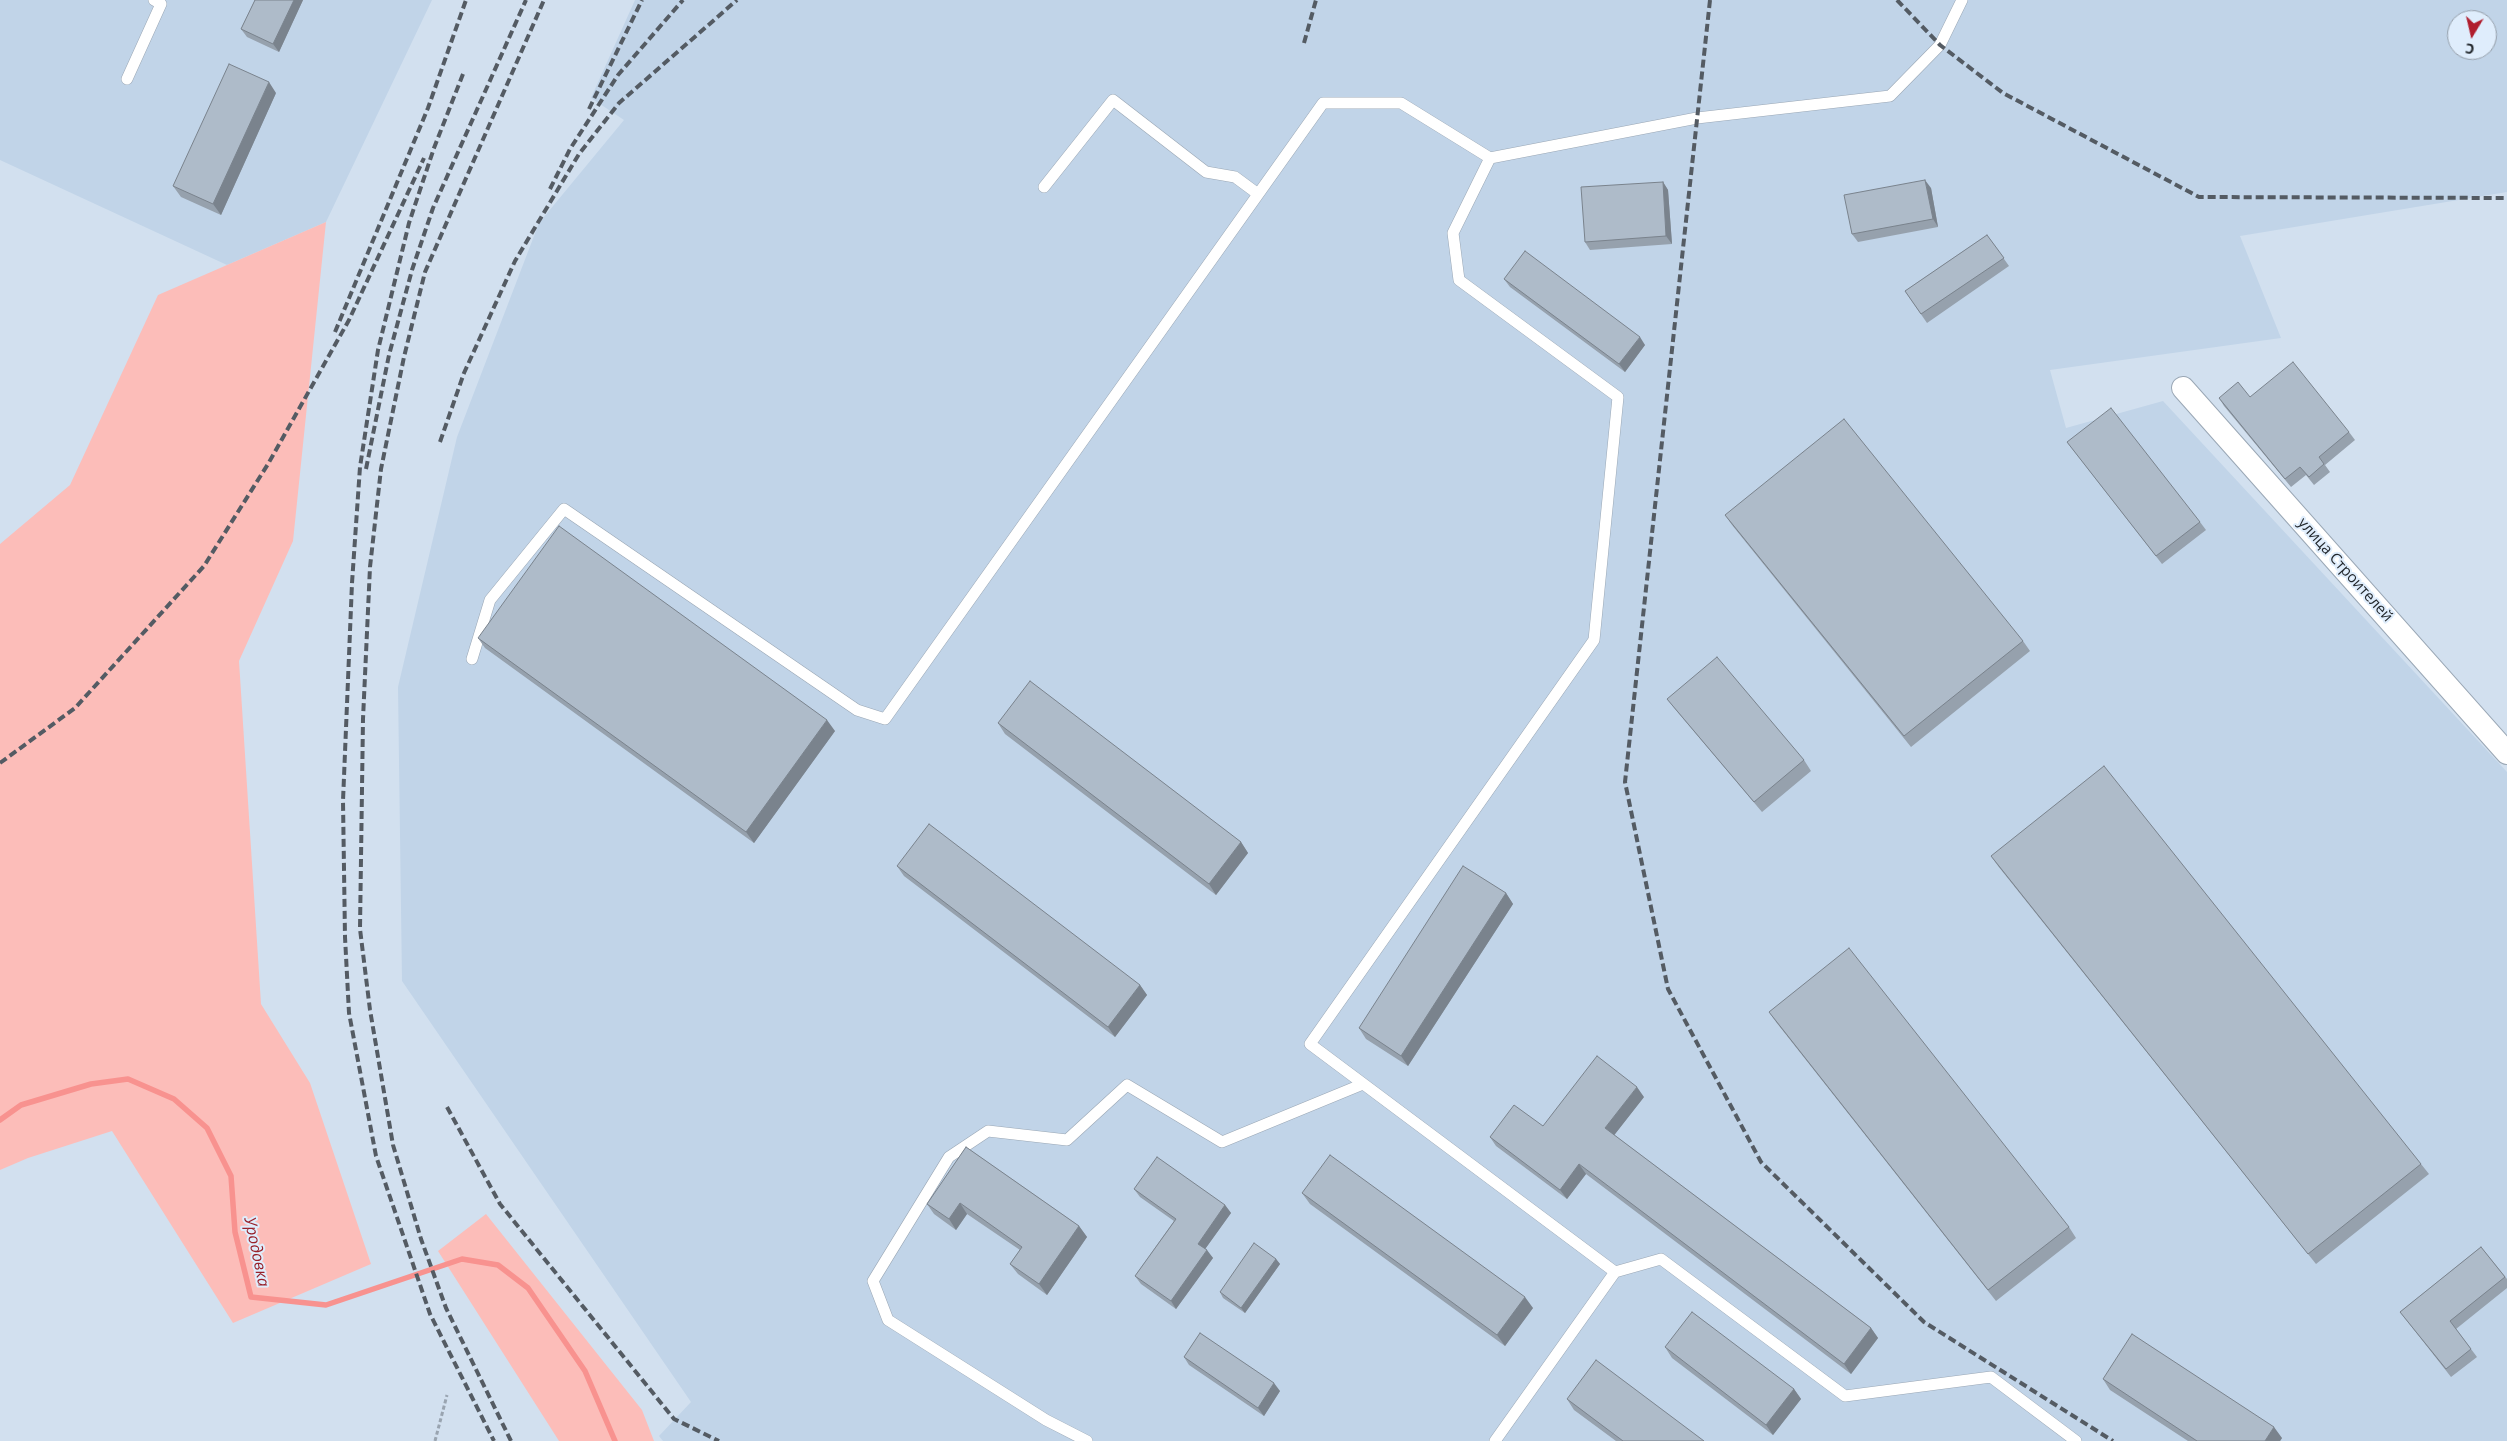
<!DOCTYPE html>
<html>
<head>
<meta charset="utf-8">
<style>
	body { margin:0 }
	#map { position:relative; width:2507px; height:1441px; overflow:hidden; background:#d2e0ef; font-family:"Open Sans",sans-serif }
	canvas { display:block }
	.north { position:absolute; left:2447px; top:10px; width:50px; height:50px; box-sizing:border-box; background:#dfedfc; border:1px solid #949ea9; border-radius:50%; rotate:189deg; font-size:14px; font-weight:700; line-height:20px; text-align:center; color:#23282d }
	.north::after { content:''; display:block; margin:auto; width:18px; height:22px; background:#b01d2d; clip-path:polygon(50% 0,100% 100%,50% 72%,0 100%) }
</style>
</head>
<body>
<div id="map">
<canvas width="2507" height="1441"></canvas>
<div class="north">С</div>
</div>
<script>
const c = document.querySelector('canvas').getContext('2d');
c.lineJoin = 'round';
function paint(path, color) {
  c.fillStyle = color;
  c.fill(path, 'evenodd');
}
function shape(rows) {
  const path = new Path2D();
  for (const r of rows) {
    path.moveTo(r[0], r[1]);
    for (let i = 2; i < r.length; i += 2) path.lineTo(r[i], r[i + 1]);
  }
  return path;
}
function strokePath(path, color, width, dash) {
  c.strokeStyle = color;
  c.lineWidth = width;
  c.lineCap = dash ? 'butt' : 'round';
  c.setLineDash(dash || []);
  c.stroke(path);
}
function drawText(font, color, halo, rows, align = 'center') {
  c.font = font + ' "Open Sans",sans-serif';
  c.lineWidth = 4;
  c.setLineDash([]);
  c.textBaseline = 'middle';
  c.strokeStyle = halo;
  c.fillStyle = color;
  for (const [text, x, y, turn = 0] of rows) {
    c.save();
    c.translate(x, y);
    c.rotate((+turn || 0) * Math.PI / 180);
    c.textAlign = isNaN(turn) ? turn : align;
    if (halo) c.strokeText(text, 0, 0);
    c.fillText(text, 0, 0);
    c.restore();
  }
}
paint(shape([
	[0,0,432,0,326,222,227,265,0,160],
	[635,0,2507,0,2507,192,2240,236,2281,338,2050,370,2066,428,2163,401,2507,772,2507,1441,663,1441,659,1436,691,1402,402,981,398,687,457,437,539,223,624,120,591,98],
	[2457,20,2487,20,2487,50,2457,50]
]), '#c1d4e8');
paint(shape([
	[326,222,293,541,239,661,261,1004,310,1083,371,1264,233,1323,112,1131,28,1158,0,1170,0,544,70,485,158,295],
	[486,1214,642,1410,654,1441,559,1441,438,1251]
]), '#fcbdb9');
strokePath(shape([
	[0,1120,21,1105,91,1084,128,1079,174,1099,207,1128,231,1176,235,1232,251,1297,326,1305,462,1259,498,1265,528,1288,585,1371,615,1441]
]), '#f8928f', 5.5);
const service = shape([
	[127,79,161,4,154,0],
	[1490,158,1453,233,1459,280,1618,397,1594,640,1310,1044,1615,1272,1661,1259,1845,1396,1991,1377,2076,1441],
	[1044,187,1113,100,1206,172,1235,177,1258,194],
	[472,659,490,600,564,509,857,710,885,719,1323,103,1401,103,1490,158,1697,118,1890,96,1940,45,1962,0],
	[1087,1441,1046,1420,888,1320,873,1281,949,1157,988,1131,1067,1140,1127,1085,1222,1142,1363,1084],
	[1495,1441,1615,1272]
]);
const minor = shape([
	[2183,388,2507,753]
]);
strokePath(service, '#9aa7b5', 12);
strokePath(minor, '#9aa7b5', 24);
strokePath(shape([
	[435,1441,447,1395]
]), '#99a4b0', 3, [4, 2.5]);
strokePath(service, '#fff', 11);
strokePath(minor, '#fff', 22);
strokePath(shape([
	[1710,0,1625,782,1668,989,1761,1162,1924,1322,2113,1441],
	[1897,0,1940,45,2003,93,2199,197,2507,198],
	[1304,43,1316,0],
	[463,74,434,148,409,223,378,350,360,467,352,583,343,801,345,937,349,1013,376,1156,430,1314,494,1441],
	[589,109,642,0],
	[550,189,570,149,618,75,683,0],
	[335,332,428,108,466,0],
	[440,442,464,373,515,261,579,154,619,103,737,0],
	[366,469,389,355,412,270,433,208,526,0],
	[0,763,75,708,204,566,268,464,349,320,424,158],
	[447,1107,500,1204,674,1419,719,1441],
	[511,1441,446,1308,421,1239,393,1145,370,1010,360,929,363,719,370,567,381,469,404,357,425,272,544,0]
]), '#545b63', 4, [8, 4]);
paint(shape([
	[255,0,303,0,279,52,247,37,241,29],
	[276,93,221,215,181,197,173,186],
	[1663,182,1668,190,1672,244,1590,250,1585,242],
	[1931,188,1938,227,1858,242,1852,234],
	[1987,235,2009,266,1927,323,1905,291],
	[1504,279,1645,345,1625,372,1510,287],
	[2250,397,2349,432,2355,440,2325,465,2330,472,2314,485,2306,475,2291,487,2224,406,2219,398],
	[2067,442,2200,522,2206,530,2162,564],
	[1725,515,2023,641,2030,651,1911,747,1732,525],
	[478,638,835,731,754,843,485,648],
	[1667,699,1804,760,1811,771,1762,812,1675,709],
	[998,723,1241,842,1248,853,1216,895,1005,734],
	[1991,856,2421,1164,2429,1174,2316,1264,1998,866],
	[897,866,1140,985,1147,995,1115,1037,904,876],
	[1506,893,1513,904,1408,1066,1366,1039,1359,1028],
	[1769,1012,2069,1227,2076,1238,1996,1301,1776,1022],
	[1644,1097,1614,1135,1871,1328,1878,1338,1851,1374,1586,1174,1567,1199,1496,1146,1490,1137,1543,1126],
	[966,1147,1079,1226,1087,1237,1047,1295,1018,1274,1010,1264,1020,1250,967,1214,956,1230,934,1214,927,1204],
	[1134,1189,1225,1205,1231,1213,1205,1249,1213,1258,1176,1309,1141,1284,1135,1276,1174,1221,1140,1197],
	[1302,1193,1533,1308,1505,1346,1310,1204],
	[2481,1247,2507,1279,2507,1288,2456,1329,2477,1357,2451,1377,2400,1312],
	[1276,1259,1280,1264,1245,1313,1223,1298,1220,1292],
	[1665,1347,1794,1389,1801,1399,1773,1435,1672,1358],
	[1184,1357,1280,1391,1264,1416,1189,1365],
	[2103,1379,2282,1438,2280,1441,2188,1441,2110,1390],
	[1567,1399,1704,1441,1616,1441,1574,1410]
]), '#96a1ad');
paint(shape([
	[294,0,303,0,279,52,273,44],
	[269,82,276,93,221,215,213,204],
	[1925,180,1931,188,1938,227,1933,219],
	[1663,182,1668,190,1672,244,1666,236],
	[1640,337,1645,345,1625,372,1619,364],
	[827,720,835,731,754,843,746,832],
	[1241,842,1248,853,1216,895,1209,884],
	[1506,893,1513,904,1408,1066,1401,1056],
	[1140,985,1147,995,1115,1037,1108,1027],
	[1637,1087,1644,1097,1612,1138,1605,1128],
	[1579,1164,1586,1174,1567,1199,1560,1190],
	[960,1203,967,1214,956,1230,949,1219],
	[1225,1205,1231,1213,1203,1252,1198,1244],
	[1079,1226,1087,1237,1047,1295,1039,1284],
	[1207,1250,1213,1258,1176,1309,1171,1301],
	[1276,1259,1280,1264,1245,1313,1241,1308],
	[1525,1297,1533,1308,1505,1346,1497,1335],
	[1871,1328,1878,1338,1851,1374,1844,1364],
	[1274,1383,1280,1391,1264,1416,1258,1408],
	[1794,1389,1801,1399,1773,1435,1766,1425],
	[2274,1427,2282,1438,2280,1441,2265,1441]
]), '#7a838d');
const building = shape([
	[255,0,294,0,273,44,241,29,255,0],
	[229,64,269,82,213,204,173,186,229,64],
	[1925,180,1933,219,1852,234,1844,195,1925,180],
	[1663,182,1666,236,1585,242,1581,187,1663,182],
	[1987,235,2004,258,1921,314,1905,291,1987,235],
	[1525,251,1640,337,1619,364,1504,279,1525,251],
	[2293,362,2349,432,2319,457,2324,464,2309,477,2300,467,2285,479,2219,398,2238,382,2250,397,2293,362],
	[2111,408,2200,522,2156,556,2067,442,2111,408],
	[1844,419,2023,641,1904,736,1725,515,1844,419],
	[559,526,827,720,746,832,478,638,559,526],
	[1717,657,1804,760,1754,802,1667,699,1717,657],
	[1030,681,1241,842,1209,884,998,723,1030,681],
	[2104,766,2421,1164,2308,1254,1991,856,2104,766],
	[929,824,1140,985,1108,1027,897,866,929,824],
	[1463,866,1506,893,1401,1056,1359,1028,1463,866],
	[1849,948,2069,1227,1988,1290,1769,1012,1849,948],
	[1597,1056,1637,1087,1605,1128,1871,1328,1844,1364,1579,1164,1560,1190,1490,1137,1514,1105,1543,1126,1597,1056],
	[966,1147,1079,1226,1039,1284,1010,1264,1022,1247,960,1203,949,1219,927,1204,966,1147],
	[1330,1155,1525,1297,1497,1335,1302,1193,1330,1155],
	[1157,1157,1225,1205,1198,1244,1207,1250,1171,1301,1135,1276,1176,1219,1134,1189,1157,1157],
	[1254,1243,1276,1259,1241,1308,1220,1292,1254,1243],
	[2481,1247,2505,1277,2450,1321,2471,1349,2446,1369,2400,1312,2481,1247],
	[1692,1312,1794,1389,1766,1425,1665,1347,1692,1312],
	[1200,1333,1274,1383,1258,1408,1184,1357,1200,1333],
	[2132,1334,2274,1427,2265,1441,2197,1441,2103,1379,2132,1334],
	[1596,1360,1704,1441,1623,1441,1567,1399,1596,1360]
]);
paint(building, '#aebbc9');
strokePath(building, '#7a838d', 1);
drawText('15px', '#23282d', '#dfedfc', [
	["улица Строителей",2345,570,48]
]);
drawText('italic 16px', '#98212a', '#dfedfc', [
	["Уродовка",256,1252,78]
]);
</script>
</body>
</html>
